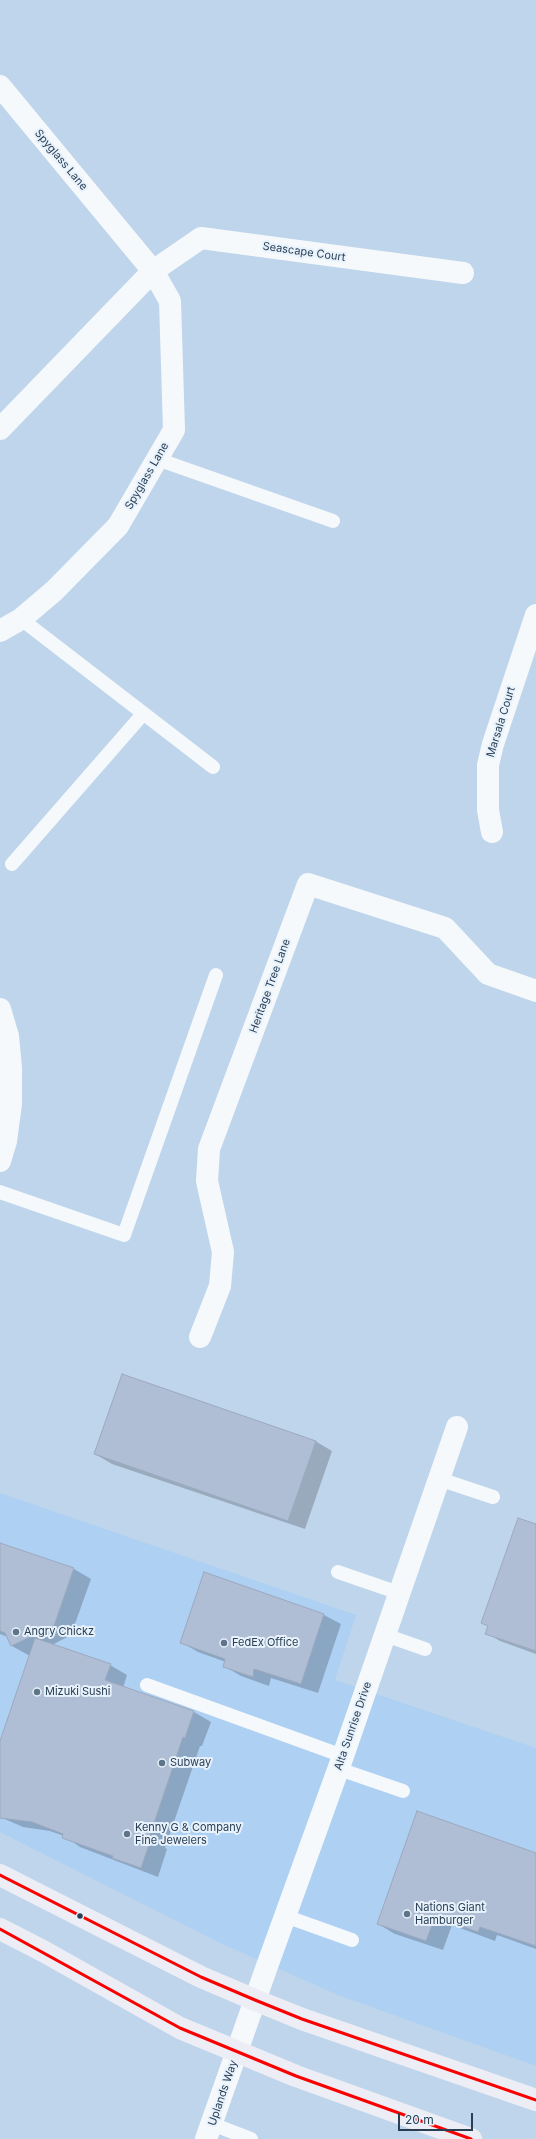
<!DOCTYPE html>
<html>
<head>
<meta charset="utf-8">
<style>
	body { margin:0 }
	#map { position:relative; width:536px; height:2139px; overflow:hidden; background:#bfd5eb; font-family:Inter,sans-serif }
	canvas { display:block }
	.scale { position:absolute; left:398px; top:2113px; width:75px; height:18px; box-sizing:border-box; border:2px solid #2a3f53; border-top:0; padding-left:5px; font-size:12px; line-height:14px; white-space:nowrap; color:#2a3f53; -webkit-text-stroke:3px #e8f2fc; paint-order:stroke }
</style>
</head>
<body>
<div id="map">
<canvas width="536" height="2139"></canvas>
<div class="scale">20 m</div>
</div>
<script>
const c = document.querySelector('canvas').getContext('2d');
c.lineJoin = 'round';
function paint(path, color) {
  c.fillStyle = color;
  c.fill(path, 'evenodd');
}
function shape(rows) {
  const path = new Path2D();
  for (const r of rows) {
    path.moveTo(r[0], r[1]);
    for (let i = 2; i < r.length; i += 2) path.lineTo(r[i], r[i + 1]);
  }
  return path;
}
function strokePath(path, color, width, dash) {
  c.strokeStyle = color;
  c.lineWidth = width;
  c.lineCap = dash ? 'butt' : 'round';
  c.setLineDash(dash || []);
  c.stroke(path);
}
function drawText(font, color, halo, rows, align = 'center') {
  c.font = font + ' Inter,sans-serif';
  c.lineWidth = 4;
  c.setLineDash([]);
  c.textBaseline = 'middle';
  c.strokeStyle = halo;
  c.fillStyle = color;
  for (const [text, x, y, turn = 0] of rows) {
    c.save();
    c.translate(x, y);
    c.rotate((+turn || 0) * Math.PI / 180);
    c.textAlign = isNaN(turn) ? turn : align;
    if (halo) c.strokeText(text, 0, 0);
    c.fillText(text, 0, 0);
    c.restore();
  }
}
paint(shape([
	[0,1493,356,1615,335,1680,536,1748,536,2066,338,1995,220,1943,0,1832]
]), '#aed0f3');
paint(shape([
	[315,1441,332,1451,305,1529,112,1464,95,1454],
	[536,1525,536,1654,500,1641,487,1633],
	[0,1544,74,1569,91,1579,71,1635,52,1645,110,1665,127,1675,123,1688,194,1712,211,1722,202,1746,200,1746,165,1848,167,1849,158,1877,80,1847,64,1836,50,1831,23,1827,0,1817,0,1744,30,1656,12,1646,8,1637,0,1634],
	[205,1573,324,1615,341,1624,318,1693,271,1678,269,1686,241,1676,224,1666,226,1662,198,1652,181,1642],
	[536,1854,536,1949,497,1935,495,1941,452,1925,443,1950,395,1934,378,1924]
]), '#0003');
const building = shape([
	[122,1374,316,1441,288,1521,94,1454,122,1374],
	[518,1518,536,1524,536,1651,485,1634,488,1626,481,1623,518,1518],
	[0,1543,74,1568,54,1626,11,1646,5,1633,0,1631,0,1543],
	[204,1572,324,1614,301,1684,254,1669,253,1677,223,1667,225,1659,180,1643,204,1572],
	[35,1638,111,1664,105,1680,194,1711,185,1738,183,1737,149,1838,151,1839,141,1868,112,1858,113,1856,62,1838,63,1834,32,1822,0,1818,0,1741,35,1638],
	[417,1811,536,1853,536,1946,480,1927,478,1932,435,1917,426,1941,377,1924,417,1811]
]);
paint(building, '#afbed4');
strokePath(building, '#9ca9be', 1);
strokePath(shape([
	[157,459,333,521],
	[21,619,213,767],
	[12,864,143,714],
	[0,1192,124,1235,216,975],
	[439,1479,493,1497],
	[338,1572,399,1593],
	[385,1635,425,1649],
	[147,1685,343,1756],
	[339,1769,403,1791],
	[285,1916,352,1940],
	[212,2124,251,2139]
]), '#f5f9fc', 14);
strokePath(shape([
	[0,86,153,271,170,301,174,430,118,526,54,591,21,619,0,631],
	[0,429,153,271,201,238,463,273],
	[492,832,488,810,488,765,493,744,536,615],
	[0,1009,8,1036,11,1068,11,1104,6,1141,0,1161],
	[200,1337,220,1286,223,1252,207,1181,209,1149,308,884,445,928,488,974,536,991],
	[206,2139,266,1969,343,1756,457,1427]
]), '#f5f9fc', 22);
strokePath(shape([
	[0,1875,201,1977,255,2000,302,2019,536,2100],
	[0,1929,43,1951,180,2028,296,2076,471,2139]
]), '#edeef5', 22);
strokePath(shape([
	[0,1875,201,1977,255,2000,302,2019,536,2100],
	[0,1929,180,2028,296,2076,471,2139]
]), '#fa0000', 3);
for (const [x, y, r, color] of [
	[16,1632,4,"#5e7488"],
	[224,1643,4,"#5e7488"],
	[37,1692,4,"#5e7488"],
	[162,1763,4,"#5e7488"],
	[127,1834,4,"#5e7488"],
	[407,1914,4,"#5e7488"],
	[80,1916,3.5,"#2a3f53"]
]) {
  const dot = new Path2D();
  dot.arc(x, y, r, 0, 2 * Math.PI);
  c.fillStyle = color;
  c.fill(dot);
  strokePath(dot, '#e8f2fc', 1.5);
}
drawText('11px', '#2a3f53', '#e8f2fc', [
	["Spyglass Lane",61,160,50],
	["Seascape Court",304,252,8],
	["Spyglass Lane",147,476,-60],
	["Marsala Court",501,722,-73],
	["Heritage Tree Lane",270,986,-70],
	["Alta Sunrise Drive",353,1726,-71],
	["Uplands Way",223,2093,-71]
]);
drawText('11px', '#2a3f53', '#e8f2fc', [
	["Angry Chickz",24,1632],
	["FedEx Office",232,1643],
	["Mizuki Sushi",45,1692],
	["Subway",170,1763],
	["Kenny G & Company",135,1828],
	["Fine Jewelers",135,1841],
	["Nations Giant",415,1908],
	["Hamburger",415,1921]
], 'left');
</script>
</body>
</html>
